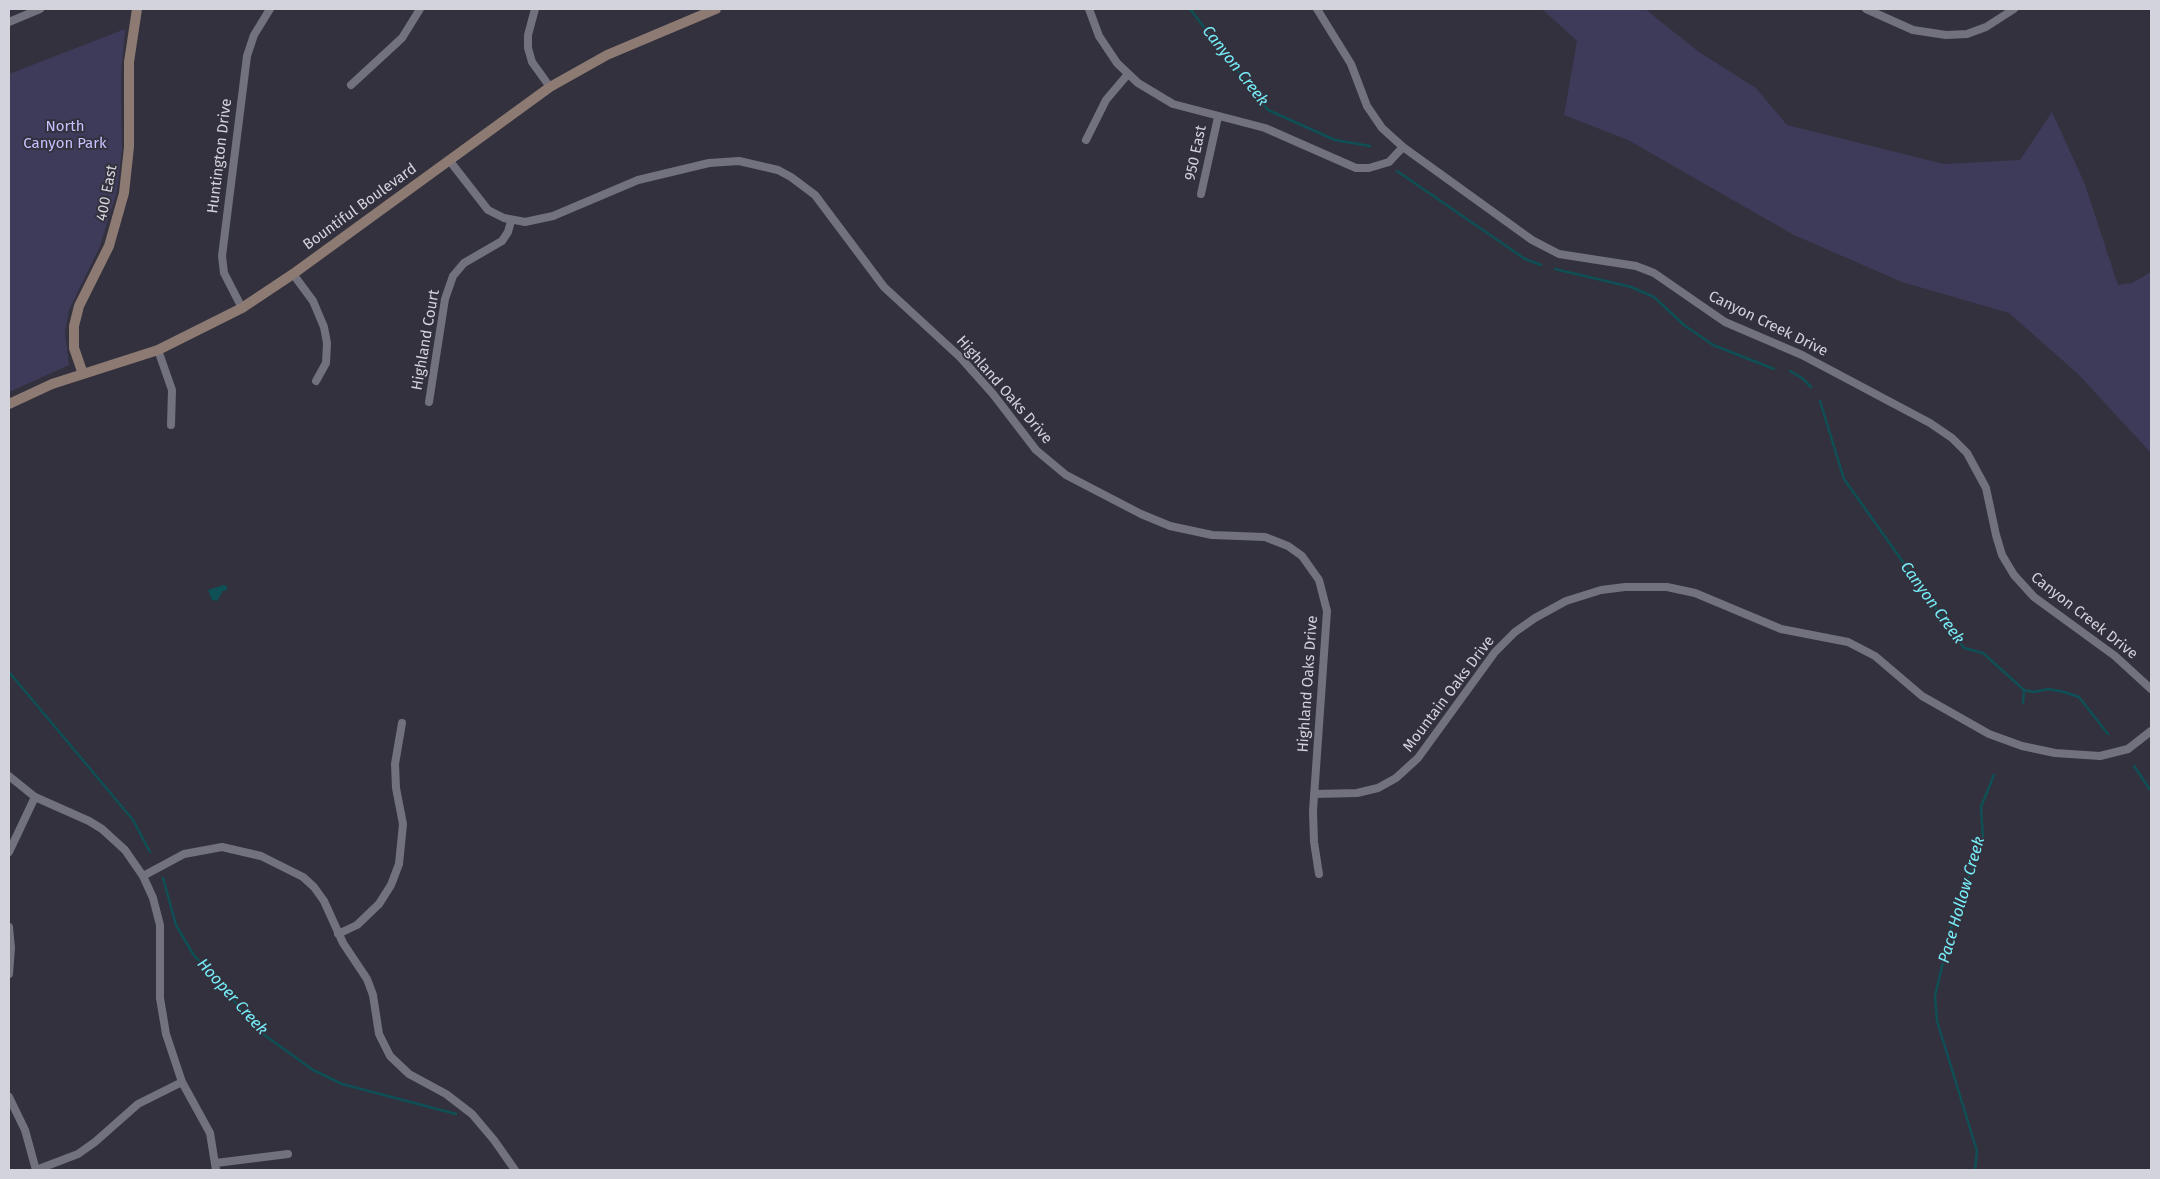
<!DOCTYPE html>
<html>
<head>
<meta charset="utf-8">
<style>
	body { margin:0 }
	#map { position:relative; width:2160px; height:1179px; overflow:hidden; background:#32313d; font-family:"Fira Sans",sans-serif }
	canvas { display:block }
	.frame { position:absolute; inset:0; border:10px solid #d3d3db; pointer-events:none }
</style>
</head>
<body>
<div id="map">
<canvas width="2160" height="1179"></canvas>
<div class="frame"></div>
</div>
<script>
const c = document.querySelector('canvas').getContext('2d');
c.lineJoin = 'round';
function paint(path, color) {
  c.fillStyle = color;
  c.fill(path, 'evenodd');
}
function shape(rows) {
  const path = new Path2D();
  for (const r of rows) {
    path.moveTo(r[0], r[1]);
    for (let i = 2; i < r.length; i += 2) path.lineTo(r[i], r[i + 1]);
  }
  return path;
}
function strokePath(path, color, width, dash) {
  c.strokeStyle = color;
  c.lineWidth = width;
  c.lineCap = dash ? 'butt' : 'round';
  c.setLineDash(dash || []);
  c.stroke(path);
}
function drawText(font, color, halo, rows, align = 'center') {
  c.font = font + ' "Fira Sans",sans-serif';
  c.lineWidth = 4;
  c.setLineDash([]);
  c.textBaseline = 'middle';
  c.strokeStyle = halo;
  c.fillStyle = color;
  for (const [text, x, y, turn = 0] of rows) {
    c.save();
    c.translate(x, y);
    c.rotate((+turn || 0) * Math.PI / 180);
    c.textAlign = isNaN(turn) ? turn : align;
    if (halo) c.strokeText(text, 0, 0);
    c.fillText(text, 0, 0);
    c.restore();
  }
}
paint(shape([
	[1542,9,1645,9,1699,52,1756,88,1787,125,1944,164,2020,160,2052,112,2084,182,2118,285,2132,283,2151,272,2151,453,2079,375,2009,313,1902,282,1794,235,1628,140,1564,115,1577,41],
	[125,29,121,76,122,150,117,191,100,246,69,310,65,332,69,365,9,392,9,74]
]), '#3e3b5a');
paint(shape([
	[223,585,227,586,227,590,223,591,217,601,212,600,208,590]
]), '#0e5055');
strokePath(shape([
	[1190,9,1268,110,1335,140,1370,146],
	[1397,171,1525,259,1541,265],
	[1555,269,1631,287,1654,297,1684,325,1713,345,1774,369],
	[1790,371,1802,378,1811,387],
	[1820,401,1844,479,1964,648,1983,653,2024,690,2034,692,2048,689,2064,692,2079,697,2108,734],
	[9,672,133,820,150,852],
	[2023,703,2024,690],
	[2134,766,2151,791],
	[163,878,176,925,193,954,263,1034,313,1070,342,1084,456,1114],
	[1975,1170,1977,1151,1937,1021,1935,996,1953,920,1983,838,1981,807,1994,775]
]), '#0e5055', 2.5);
strokePath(shape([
	[535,9,528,35,528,48,532,62,550,87],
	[1089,9,1099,36,1117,63,1138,83,1173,104,1265,128,1356,168,1369,168,1389,162,1403,147],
	[1317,9,1351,64,1367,106,1382,128,1403,147,1532,240,1559,254,1636,266,1654,273,1725,322,1802,355,1930,423,1952,438,1967,453,1986,488,1996,535,2002,555,2014,575,2034,597,2115,656,2151,689],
	[1866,9,1913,30,1946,35,1967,34,1986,27,2014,9],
	[9,22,40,9],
	[351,85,402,38,420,9],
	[1086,140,1106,100,1128,74],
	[449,160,488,210,504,218,525,222,553,216,638,180,709,163,739,161,778,170,791,177,815,195,884,287,960,357,993,394,1036,450,1066,475,1141,514,1170,526,1212,535,1265,537,1288,546,1302,556,1319,580,1327,611,1313,811,1314,842,1319,874],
	[1201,194,1218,117],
	[293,274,313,301,324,327,327,343,326,363,316,381],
	[242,308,224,273,222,256,247,56,254,35,270,9],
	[158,350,172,390,171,425],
	[429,402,445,299,453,276,464,263,502,241,508,232,511,221],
	[9,776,35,797,89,821,102,829,125,850,143,876,153,898,160,925,160,998,166,1034,182,1082,210,1133,216,1170],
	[1314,794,1357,793,1378,788,1396,778,1418,758,1495,652,1515,632,1535,618,1566,601,1601,590,1625,587,1667,587,1695,593,1781,629,1848,642,1875,656,1922,696,1989,734,2022,746,2055,753,2100,756,2128,749,2151,731],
	[9,852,35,797],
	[143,876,184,854,222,847,261,856,303,877,314,887,324,901,343,943,367,979,373,995,379,1034,390,1056,409,1074,446,1094,472,1114,494,1140,515,1170],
	[9,927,11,948,9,974],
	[338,934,357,925,379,904,391,885,399,864,403,824,396,788,395,764,402,723],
	[9,1097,25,1130,36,1170],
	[216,1163,288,1154],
	[36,1170,78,1154,95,1142,138,1104,182,1082]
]), '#72727f', 8);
strokePath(shape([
	[83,374,74,348,74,326,79,306,109,246,124,193,129,147,129,62,137,9],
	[9,404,52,384,158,350,242,308,293,274,550,87,607,55,716,9]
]), '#8c7a73', 10);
drawText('15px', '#c6c1ff', '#32313d', [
	["North",65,127],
	["Canyon Park",65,144]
]);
drawText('15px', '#d3d3db', '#32313d', [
	["950 East",1196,153,-78],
	["Huntington Drive",220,156,-83],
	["400 East",107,193,-79],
	["Bountiful Boulevard",360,207,-36],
	["Canyon Creek Drive",1768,324,26],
	["Highland Court",426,340,-80],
	["Highland Oaks Drive",1004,390,49],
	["Canyon Creek Drive",2084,616,38],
	["Highland Oaks Drive",1308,684,-86],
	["Mountain Oaks Drive",1449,694,-53]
]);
drawText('italic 16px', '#77edf8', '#32313d', [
	["Canyon Creek",1235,66,52],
	["Canyon Creek",1932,603,54],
	["Pace Hollow Creek",1962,900,-74],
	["Hooper Creek",232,997,48]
]);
</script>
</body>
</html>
